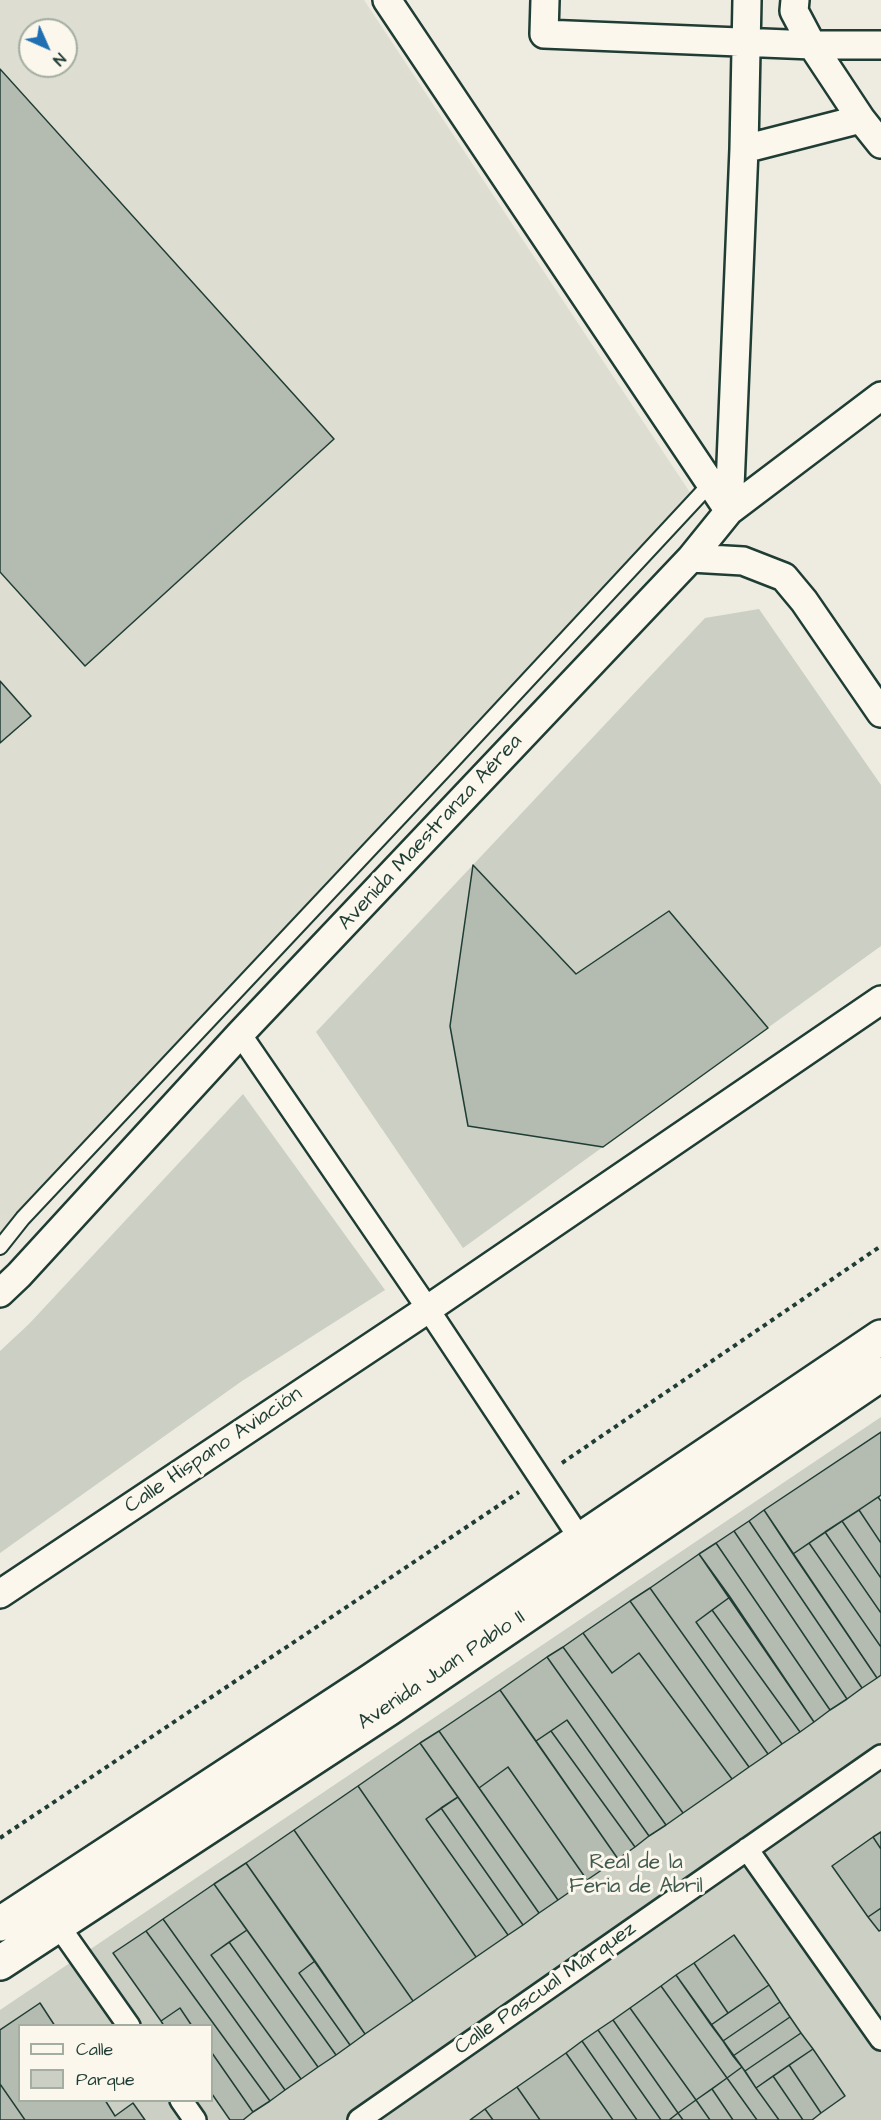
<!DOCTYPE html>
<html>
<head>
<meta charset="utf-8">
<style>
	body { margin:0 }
	#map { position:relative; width:881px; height:2120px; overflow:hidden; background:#eeece1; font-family:"Architects Daughter",sans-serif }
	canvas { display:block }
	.legend { position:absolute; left:18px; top:2024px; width:195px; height:78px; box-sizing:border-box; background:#fbf7ec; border:2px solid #a3ada2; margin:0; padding:8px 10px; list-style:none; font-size:18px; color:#1f3d34 }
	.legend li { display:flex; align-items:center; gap:12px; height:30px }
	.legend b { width:30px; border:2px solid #a3ada2 }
	.north { position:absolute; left:18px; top:18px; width:60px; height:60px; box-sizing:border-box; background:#fbf7ec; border:2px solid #a3ada2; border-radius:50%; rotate:135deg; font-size:16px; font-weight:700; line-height:24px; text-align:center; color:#1f3d34 }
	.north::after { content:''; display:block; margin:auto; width:21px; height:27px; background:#1f6fb2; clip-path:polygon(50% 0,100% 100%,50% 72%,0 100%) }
</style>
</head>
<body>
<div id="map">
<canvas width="881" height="2120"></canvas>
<ul class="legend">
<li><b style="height:8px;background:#fbf7ec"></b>Calle</li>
<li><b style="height:16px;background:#cbcfc4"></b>Parque</li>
</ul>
<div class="north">N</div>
</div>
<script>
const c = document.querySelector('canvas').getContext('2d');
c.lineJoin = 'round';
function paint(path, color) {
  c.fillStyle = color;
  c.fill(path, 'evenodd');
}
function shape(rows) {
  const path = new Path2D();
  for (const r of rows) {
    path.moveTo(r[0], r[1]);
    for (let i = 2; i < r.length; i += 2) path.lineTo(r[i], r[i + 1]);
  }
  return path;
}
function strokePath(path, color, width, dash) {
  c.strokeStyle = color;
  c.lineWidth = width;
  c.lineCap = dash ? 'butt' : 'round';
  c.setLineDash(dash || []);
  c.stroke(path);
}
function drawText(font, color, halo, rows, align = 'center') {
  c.font = font + ' "Architects Daughter",sans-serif';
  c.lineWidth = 6;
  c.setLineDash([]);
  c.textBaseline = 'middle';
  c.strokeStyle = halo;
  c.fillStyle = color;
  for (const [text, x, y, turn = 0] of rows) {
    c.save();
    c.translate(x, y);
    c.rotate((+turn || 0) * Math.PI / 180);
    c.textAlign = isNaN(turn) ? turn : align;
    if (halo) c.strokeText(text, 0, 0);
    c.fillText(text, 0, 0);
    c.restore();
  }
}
paint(shape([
	[0,0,364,0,697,503,0,1237],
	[30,30,66,30,66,66,30,66]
]), '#ddddd2');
paint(shape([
	[759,609,881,785,881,946,463,1248,316,1032,705,618],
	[243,1094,385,1290,242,1381,0,1553,0,1351,29,1324],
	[881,1417,881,2120,0,2120,0,2010],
	[20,2026,212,2026,212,2100,20,2100]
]), '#cbcfc4');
const building = shape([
	[0,69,334,439,85,666,0,572,0,69],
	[0,681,31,716,0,743,0,681],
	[473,865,576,974,669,911,768,1028,603,1147,468,1126,450,1026,473,865],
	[881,1432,881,1495,793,1554,764,1510,881,1432],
	[878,1497,881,1501,881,1543,859,1510,878,1497],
	[764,1510,877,1678,862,1688,749,1521,764,1510],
	[859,1510,881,1543,881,1578,842,1521,859,1510],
	[749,1521,862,1688,847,1699,734,1531,749,1521],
	[842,1521,881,1578,881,1613,825,1532,842,1521],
	[734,1531,847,1699,830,1710,716,1543,734,1531],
	[825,1532,881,1613,881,1647,809,1543,825,1532],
	[716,1543,830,1710,814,1722,699,1554,716,1543],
	[809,1543,881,1647,881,1675,877,1678,793,1554,809,1543],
	[699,1554,730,1597,696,1622,782,1744,768,1754,650,1588,699,1554],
	[650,1588,768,1754,749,1767,630,1601,650,1588],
	[730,1597,814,1722,800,1732,712,1610,730,1597],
	[630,1601,749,1767,732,1779,639,1653,612,1673,583,1633,630,1601],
	[712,1610,800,1732,782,1744,696,1622,712,1610],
	[583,1633,612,1673,639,1653,732,1779,683,1813,563,1647,583,1633],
	[563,1647,683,1813,666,1825,547,1657,563,1647],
	[547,1657,666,1825,649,1836,567,1720,536,1741,500,1690,547,1657],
	[500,1690,618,1859,587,1880,508,1767,479,1788,439,1731,500,1690],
	[567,1720,649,1836,635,1847,551,1731,567,1720],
	[439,1731,558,1900,539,1913,420,1743,439,1731],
	[551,1731,635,1847,618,1859,536,1741,551,1731],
	[420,1743,458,1797,426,1819,508,1935,476,1957,358,1786,420,1743],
	[508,1767,587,1880,558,1900,479,1788,508,1767],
	[358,1786,476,1957,413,2001,294,1830,358,1786],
	[458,1797,539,1913,523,1925,441,1808,458,1797],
	[441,1808,523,1925,508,1935,426,1819,441,1808],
	[294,1830,413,2001,365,2034,246,1863,294,1830],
	[881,1832,881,1849,873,1837,881,1832],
	[873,1837,881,1849,881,1908,868,1917,832,1866,873,1837],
	[246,1863,315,1961,299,1973,350,2045,336,2055,214,1884,246,1863],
	[214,1884,247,1930,211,1955,301,2079,285,2090,163,1919,214,1884],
	[881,1908,881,1930,879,1931,868,1917,881,1908],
	[163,1919,285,2090,270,2101,146,1931,163,1919],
	[247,1930,336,2055,318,2067,229,1942,247,1930],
	[146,1931,270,2101,253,2112,212,2053,212,2026,192,2026,180,2008,161,2021,113,1953,146,1931],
	[734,1935,769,1985,728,2013,694,1963,734,1935],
	[229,1942,318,2067,301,2079,211,1955,229,1942],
	[315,1961,365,2034,350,2045,299,1973,315,1961],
	[694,1963,728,2013,711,2025,676,1975,694,1963],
	[676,1975,742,2067,727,2078,661,1986,676,1975],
	[769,1985,780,2002,723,2041,711,2025,769,1985],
	[661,1986,727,2078,696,2100,630,2008,661,1986],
	[780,2002,790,2017,733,2056,723,2041,780,2002],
	[40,2003,55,2026,20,2026,20,2100,105,2100,115,2116,133,2103,145,2120,25,2120,0,2084,0,2030,40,2003],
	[180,2008,192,2026,164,2026,161,2021,180,2008],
	[630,2008,696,2100,678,2113,613,2020,630,2008],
	[790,2017,801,2033,745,2071,733,2056,790,2017],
	[613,2020,678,2113,669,2120,661,2120,598,2030,613,2020],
	[598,2030,661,2120,637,2120,582,2041,598,2030],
	[801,2033,813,2049,756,2088,745,2071,801,2033],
	[582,2041,637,2120,613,2120,566,2053,582,2041],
	[813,2049,845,2096,821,2113,789,2065,813,2049],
	[212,2053,253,2112,243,2120,230,2120,212,2094,212,2053],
	[566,2053,613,2120,540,2120,517,2087,566,2053],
	[789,2065,821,2113,812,2120,803,2120,773,2076,789,2065],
	[742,2067,756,2088,779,2120,757,2120,727,2078,742,2067],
	[773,2076,803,2120,779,2120,756,2088,773,2076],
	[727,2078,757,2120,733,2120,712,2089,727,2078],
	[0,2084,25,2120,0,2120,0,2084],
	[517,2087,540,2120,493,2120,485,2109,517,2087],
	[712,2089,733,2120,710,2120,696,2100,712,2089],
	[696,2100,710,2120,683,2120,678,2113,696,2100],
	[485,2109,493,2120,470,2120,485,2109],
	[678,2113,683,2120,669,2120,678,2113]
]);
paint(building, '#b4bbb0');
strokePath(building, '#1f3d34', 1.5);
const service = shape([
	[0,1247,23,1218,447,767,711,483]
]);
const pedestrian = shape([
	[240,1034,428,1309,581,1540],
	[747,1849,881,2039],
	[58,1925,129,2026],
	[181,2100,195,2120],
	[359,2120,881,1756]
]);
const minor = shape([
	[387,0,729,511],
	[545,0,544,34,812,45,881,45],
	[795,0,794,11,812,45,861,119,881,144],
	[744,149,861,119],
	[729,511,744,149,747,0],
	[691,558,743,561,784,577,804,601,881,713],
	[0,1293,19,1275,240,1034,691,558,729,511,881,396],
	[0,1594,428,1309,881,1000]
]);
const primary = shape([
	[0,1924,371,1681,881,1337],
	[0,1963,388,1709,881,1374]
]);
strokePath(service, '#1f3d34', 18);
strokePath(pedestrian, '#1f3d34', 26);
strokePath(minor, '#1f3d34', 32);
strokePath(primary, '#1f3d34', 38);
strokePath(shape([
	[562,1463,881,1246],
	[0,1838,519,1492]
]), '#1f3d34', 4, [4.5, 4.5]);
strokePath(service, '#fbf7ec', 14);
strokePath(pedestrian, '#fbf7ec', 21);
strokePath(minor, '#fbf7ec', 27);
strokePath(primary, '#fbf7ec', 33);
drawText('21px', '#1f3d34', '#fbf7ec', [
	["Avenida Maestranza Aérea",431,833,-47],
	["Calle Hispano Aviación",214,1451,-34],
	["Avenida Juan Pablo II",442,1671,-34],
	["Calle Pascual Márquez",546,1989,-35]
]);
drawText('21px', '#415a51', '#fbf7ec', [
	["Real de la",636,1864],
	["Feria de Abril",636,1888]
]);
</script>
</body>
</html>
